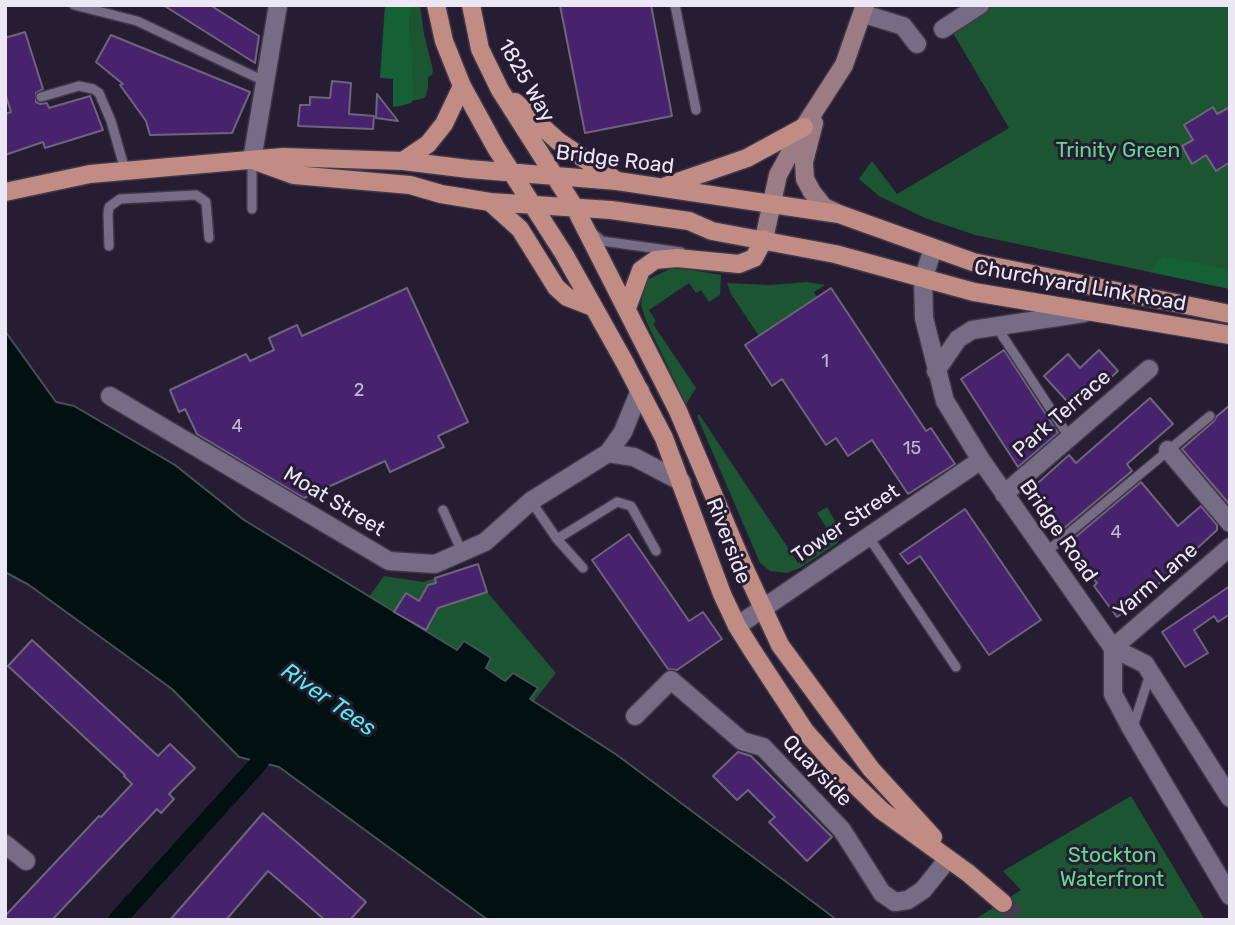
<!DOCTYPE html>
<html>
<head>
<meta charset="utf-8">
<style>
	body { margin:0 }
	#map { position:relative; width:1235px; height:925px; overflow:hidden; background:#261d32; font-family:Rubik,sans-serif }
	canvas { display:block }
	.frame { position:absolute; inset:0; border:7px solid #ece7f5; pointer-events:none }
</style>
</head>
<body>
<div id="map">
<canvas width="1235" height="925"></canvas>
<div class="frame"></div>
</div>
<script>
const c = document.querySelector('canvas').getContext('2d');
c.lineJoin = 'round';
function paint(path, color) {
  c.fillStyle = color;
  c.fill(path, 'evenodd');
}
function shape(rows) {
  const path = new Path2D();
  for (const r of rows) {
    path.moveTo(r[0], r[1]);
    for (let i = 2; i < r.length; i += 2) path.lineTo(r[i], r[i + 1]);
  }
  return path;
}
function strokePath(path, color, width, dash) {
  c.strokeStyle = color;
  c.lineWidth = width;
  c.lineCap = dash ? 'butt' : 'round';
  c.setLineDash(dash || []);
  c.stroke(path);
}
function drawText(font, color, halo, rows, align = 'center') {
  c.font = font + ' Rubik,sans-serif';
  c.lineWidth = 6;
  c.setLineDash([]);
  c.textBaseline = 'middle';
  c.strokeStyle = halo;
  c.fillStyle = color;
  for (const [text, x, y, turn = 0] of rows) {
    c.save();
    c.translate(x, y);
    c.rotate((+turn || 0) * Math.PI / 180);
    c.textAlign = isNaN(turn) ? turn : align;
    if (halo) c.strokeText(text, 0, 0);
    c.fillText(text, 0, 0);
    c.restore();
  }
}
paint(shape([
	[413,5,420,5,424,34,433,70,432,75,428,77,428,88,425,98,412,101,409,23],
	[993,5,1230,5,1230,289,975,235,925,218,879,196,859,179,872,161,897,194,1009,128,953,33,955,29],
	[680,268,721,275,720,295,709,302,701,290,696,293,689,283,649,310,656,321,653,324,696,388,686,404,646,321,641,305,643,289,649,279,670,269],
	[807,282,825,285,814,292,817,297,759,336,731,294,727,283,769,285],
	[699,414,798,563,824,547,823,545,833,538,817,513,827,507,841,532,841,538,836,544,800,568,787,573,770,571,760,563,697,416],
	[478,564,487,592,556,673,534,701,369,597,384,576,423,582],
	[1131,796,1205,920,974,920,1021,890,1003,871]
]), '#1c5532');
paint(shape([
	[385,5,413,5,409,23,414,98,411,103,400,106,393,107,393,79,380,78],
	[1163,256,1230,270,1230,289,1150,272]
]), '#156035');
const water = shape([
	[5,331,56,402,74,406,175,465,244,520,457,650,464,641,491,658,486,668,505,681,513,673,538,688,530,699,617,755,837,920,488,920,279,767,239,757,172,689,29,585,5,572,5,331]
]);
paint(water, '#011111');
strokePath(water, '#485155', 2);
strokePath(shape([
	[117,920,259,763,270,743]
]), '#011111', 18);
const building = shape([
	[163,5,210,5,259,36,255,63,163,5],
	[560,5,651,5,672,116,585,133,560,5],
	[25,32,43,89,36,93,36,102,40,104,47,103,49,108,90,96,103,130,45,148,43,142,5,155,5,114,11,112,5,93,5,38,25,32],
	[111,35,250,92,232,133,150,135,146,121,120,85,123,84,96,62,111,35],
	[332,81,351,83,349,114,374,116,373,129,298,126,300,105,310,105,310,97,330,98,332,81],
	[377,94,398,121,376,118,377,94],
	[1213,107,1217,114,1230,107,1230,162,1216,171,1206,155,1192,164,1182,146,1193,140,1184,125,1213,107],
	[407,288,468,422,438,436,444,447,390,472,385,461,304,498,197,434,185,409,179,412,170,390,246,354,250,361,274,350,269,338,297,325,302,336,407,288],
	[831,288,926,431,931,428,955,464,908,494,872,440,848,456,836,438,826,445,782,379,772,386,745,345,831,288],
	[1004,350,1058,433,1018,467,961,379,1004,350],
	[1099,350,1118,371,1075,410,1044,376,1068,354,1080,368,1099,350],
	[1150,398,1173,424,1127,464,1132,471,1063,529,1029,491,1069,455,1076,463,1150,398],
	[1230,405,1230,505,1182,449,1214,421,1217,416,1230,405],
	[1141,482,1178,526,1201,506,1217,525,1217,530,1140,601,1117,617,1094,586,1097,583,1066,545,1141,482],
	[965,509,1041,620,989,655,920,556,908,564,900,554,965,509],
	[629,534,689,621,703,612,722,639,677,670,668,669,592,560,629,534],
	[478,564,487,592,438,608,426,630,394,612,406,593,419,601,428,585,436,583,435,578,478,564],
	[1230,586,1230,614,1218,622,1214,616,1194,630,1208,653,1185,667,1162,632,1230,586],
	[32,640,158,756,170,744,195,768,169,794,174,799,161,813,157,809,52,920,5,920,5,916,99,816,101,817,132,784,124,776,125,775,8,666,32,640],
	[738,752,751,756,832,837,807,861,769,822,775,817,748,790,737,800,713,776,738,752],
	[263,813,366,902,350,920,325,920,268,871,226,920,170,920,263,813]
]);
paint(building, '#47226d');
strokePath(building, '#6e657d', 2);
strokePath(shape([
	[1003,903,1020,920]
]), '#443b4f', 18, [18, 9]);
const lane = shape([
	[74,5,137,21,264,81],
	[675,5,696,110],
	[41,97,79,86,93,89,99,93,111,121,125,170],
	[252,160,252,209],
	[593,233,602,241,681,252],
	[109,246,108,214,109,207,120,199,196,195,206,202,209,238],
	[996,326,1069,437],
	[531,501,557,539,583,568],
	[443,510,462,552],
	[868,536,956,667],
	[557,539,617,502,631,506,656,551],
	[1045,553,1210,416],
	[1133,727,1150,674]
]);
const street = shape([
	[864,14,903,26,917,44],
	[943,29,980,5],
	[252,160,278,5],
	[933,248,923,280,924,318,945,401,981,460,1113,648,1145,664,1230,798],
	[936,371,958,339,972,330,1084,313],
	[110,396,389,561,435,564,485,542,531,501,608,453,623,432,640,390],
	[1168,450,1230,523],
	[608,453,634,457,682,482],
	[1004,494,1149,369],
	[737,626,981,460],
	[1113,648,1113,694,1132,730,1230,896],
	[1113,648,1230,547],
	[635,716,671,680,742,741,763,747,842,830,882,893,895,902,908,900,923,890,948,859],
	[5,844,26,861]
]);
const secondary = shape([
	[814,123,804,162,805,179,812,192,824,207,839,214],
	[764,239,778,175,804,127,844,65,865,5]
]);
const primary = shape([
	[436,5,444,41,462,86,496,148,564,254,625,363,664,438,722,594,737,626,752,650,805,731,835,765,881,810,968,873,1003,903],
	[471,5,480,49,500,90,575,208,678,411,743,565,780,645,871,769,933,837],
	[515,102,558,141,614,179],
	[403,161,428,144,444,124,462,86],
	[258,162,294,175,410,185,441,194,490,202,611,210,689,221,712,231,835,254,974,292,1230,335],
	[666,186,747,158,804,127],
	[5,192,90,174,283,157,403,161,469,169,617,181,839,214,973,262,1230,314],
	[490,202,520,229,556,287,567,297,593,307],
	[627,308,641,270,655,260,677,258,739,264,754,258,764,239]
]);
strokePath(lane, '#403849', 12);
strokePath(street, '#403849', 21);
strokePath(secondary, '#403849', 21);
strokePath(primary, '#403849', 21);
strokePath(lane, '#766c85', 9);
strokePath(street, '#766c85', 18);
strokePath(secondary, '#9b7c84', 18);
strokePath(primary, '#c08c83', 18);
drawText('18px', '#c3b6d3', null, [
	["1",825,362],
	["2",359,391],
	["4",237,427],
	["15",912,449],
	["4",1116,533]
]);
drawText('21px', '#ece7f5', '#261d32', [
	["1825 Way",526,81,60],
	["Bridge Road",615,160,7],
	["Churchyard Link Road",1080,286,10],
	["Park Terrace",1062,414,-41],
	["Moat Street",334,502,31],
	["Tower Street",846,524,-34],
	["Bridge Road",1058,531,55],
	["Riverside",728,541,69],
	["Yarm Lane",1156,581,-41],
	["Quayside",817,771,46]
]);
drawText('21px', '#61da8d', '#261d32', [
	["Trinity Green",1118,151],
	["Stockton",1112,856],
	["Waterfront",1112,880]
]);
drawText('italic 23px', '#56ebef', '#261d32', [
	["River Tees",328,700,35]
]);
</script>
</body>
</html>
